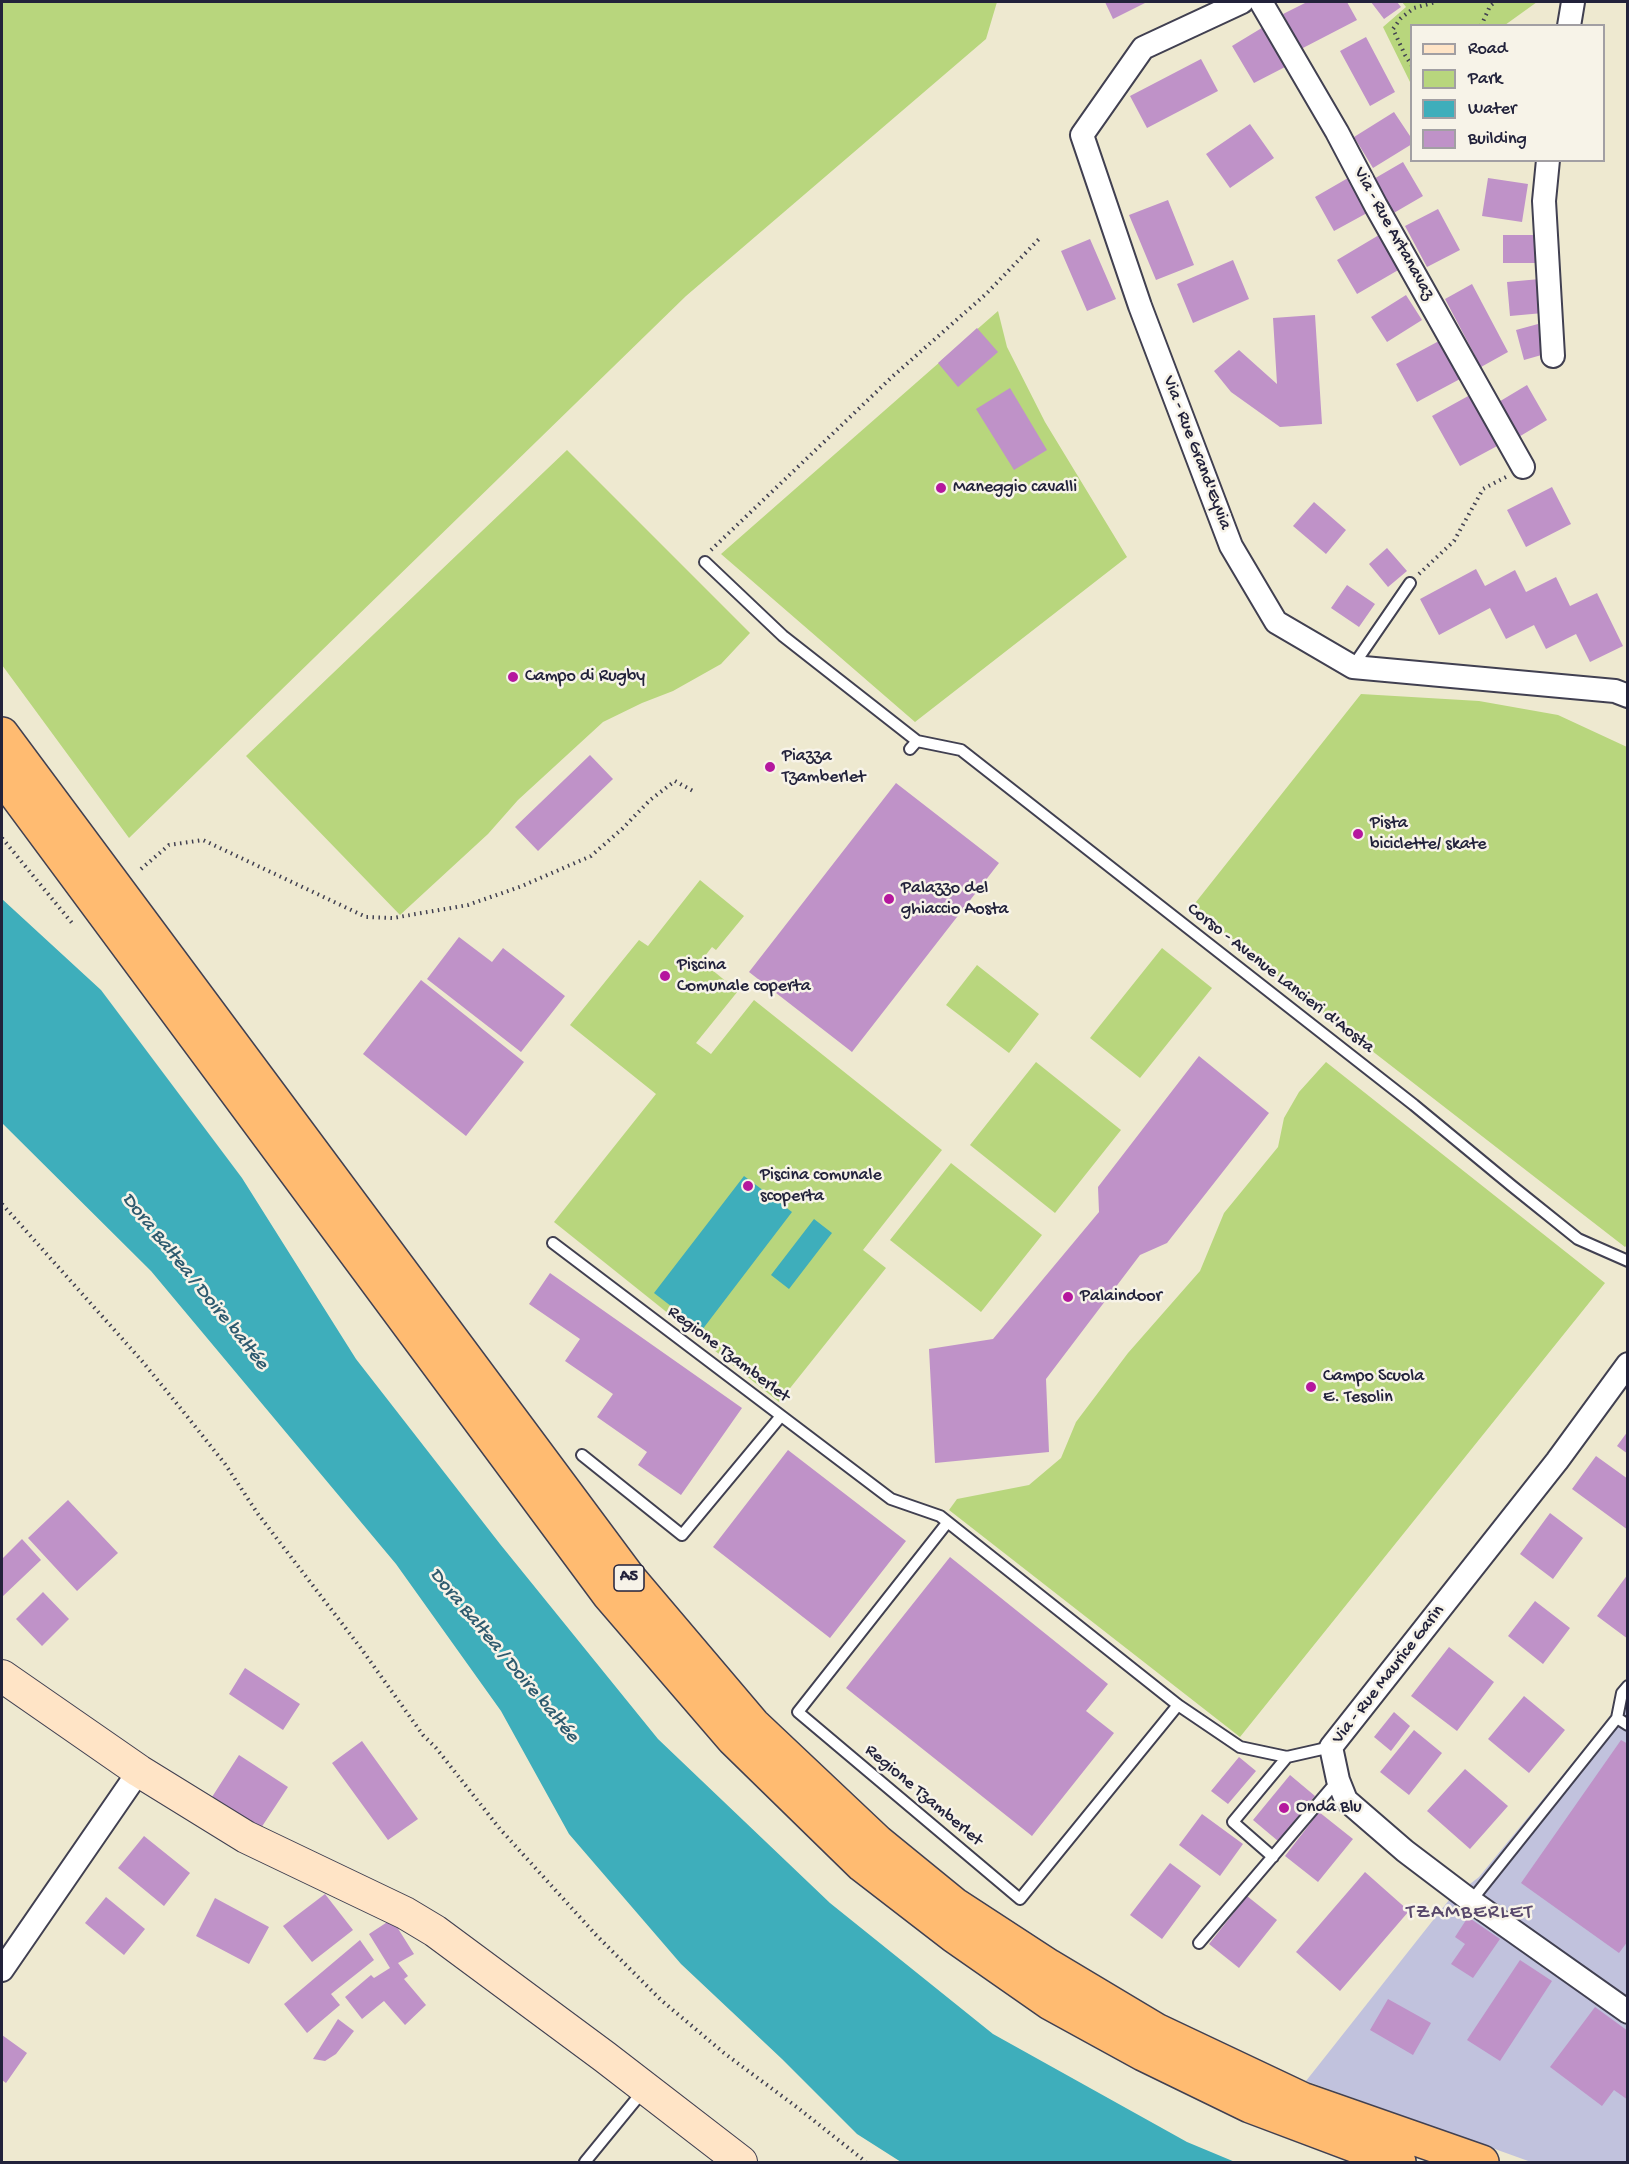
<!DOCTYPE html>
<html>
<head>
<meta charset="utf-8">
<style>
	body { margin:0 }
	#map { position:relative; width:1629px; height:2164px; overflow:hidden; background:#eee9d0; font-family:"Gochi Hand",sans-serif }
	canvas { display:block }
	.frame { position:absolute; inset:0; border:3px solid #22223b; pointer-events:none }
	.legend { position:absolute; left:1410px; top:24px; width:195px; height:138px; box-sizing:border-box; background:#f7f3e8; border:2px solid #a29fa3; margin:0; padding:8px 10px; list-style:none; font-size:18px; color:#22223b }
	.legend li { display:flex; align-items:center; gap:12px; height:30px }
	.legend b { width:30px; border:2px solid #a29fa3 }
</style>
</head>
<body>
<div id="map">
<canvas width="1629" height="2164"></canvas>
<div class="frame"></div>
<ul class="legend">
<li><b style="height:8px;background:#ffe4c6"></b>Road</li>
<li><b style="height:16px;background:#b8d67d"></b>Park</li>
<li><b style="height:16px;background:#3eaebb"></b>Water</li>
<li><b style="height:16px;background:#bf92c8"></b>Building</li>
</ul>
</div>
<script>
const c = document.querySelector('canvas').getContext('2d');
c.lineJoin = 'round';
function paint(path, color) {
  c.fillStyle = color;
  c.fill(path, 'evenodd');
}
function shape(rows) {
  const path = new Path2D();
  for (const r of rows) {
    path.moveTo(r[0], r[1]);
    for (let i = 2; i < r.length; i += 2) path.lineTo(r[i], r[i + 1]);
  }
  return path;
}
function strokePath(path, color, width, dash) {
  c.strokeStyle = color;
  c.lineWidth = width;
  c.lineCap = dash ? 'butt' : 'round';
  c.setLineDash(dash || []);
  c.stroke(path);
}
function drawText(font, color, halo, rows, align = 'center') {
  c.font = font + ' "Gochi Hand",sans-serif';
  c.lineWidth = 5;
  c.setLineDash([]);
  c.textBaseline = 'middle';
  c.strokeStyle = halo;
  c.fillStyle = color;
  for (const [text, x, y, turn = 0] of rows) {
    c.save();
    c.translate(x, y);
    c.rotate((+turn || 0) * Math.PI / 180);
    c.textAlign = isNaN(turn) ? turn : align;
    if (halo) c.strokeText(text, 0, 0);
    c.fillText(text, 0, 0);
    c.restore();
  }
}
paint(shape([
	[1627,1699,1627,2162,1531,2162,1306,2081,1449,1900,1479,1877,1607,1721]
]), '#c1c2dd');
paint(shape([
	[2,2,997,2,986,39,686,296,129,838,2,665],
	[1402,2,1537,2,1505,25,1412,26,1411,84,1383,27,1406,7],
	[998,311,1007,347,1045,422,1127,557,915,722,721,554],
	[567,450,750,633,721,664,673,691,642,703,603,722,518,800,488,834,400,915,246,756],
	[1361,694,1479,701,1558,715,1627,747,1628,1244,1625,1247,1327,1016,1192,907],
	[700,880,744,916,716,950,712,947,701,961,738,991,696,1043,711,1054,754,1000,942,1150,863,1250,886,1268,779,1402,554,1222,656,1094,570,1025,639,940,648,946],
	[1162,948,1212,988,1140,1078,1090,1038],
	[977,965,1039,1014,1009,1053,946,1005],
	[1036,1062,1121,1130,1055,1213,970,1145],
	[1326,1062,1605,1283,1240,1737,949,1510,957,1499,1029,1485,1061,1458,1076,1422,1128,1353,1200,1271,1224,1213,1278,1147,1284,1118,1299,1092],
	[951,1163,1042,1235,981,1312,890,1240]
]), '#b8d67d');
paint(shape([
	[2,899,101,990,242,1178,356,1359,500,1544,658,1739,830,1903,993,2034,1187,2142,1235,2162,901,2162,857,2134,782,2059,681,1964,569,1834,501,1711,396,1564,151,1271,2,1123],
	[744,1176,792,1212,702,1330,654,1293],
	[814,1219,832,1233,789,1289,771,1275]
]), '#3eaebb');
paint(shape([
	[1105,2,1147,2,1113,19],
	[1307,2,1347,2,1357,20,1301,49,1283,14],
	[1371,2,1397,2,1401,7,1384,19],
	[1265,26,1287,63,1285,67,1254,83,1232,46],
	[1366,37,1395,92,1370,106,1340,51],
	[1201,59,1218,91,1147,128,1130,96],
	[1394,112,1412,139,1412,144,1373,168,1354,137],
	[1250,124,1274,158,1230,188,1206,154],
	[1403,162,1423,196,1392,214,1372,180],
	[1348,178,1367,213,1334,231,1315,197],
	[1488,178,1528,184,1522,222,1482,216],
	[1168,200,1194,265,1156,280,1129,215],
	[1438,209,1460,250,1427,267,1405,226],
	[1379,235,1400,269,1357,294,1337,260],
	[1503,235,1538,235,1537,263,1503,263],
	[1090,239,1116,299,1087,311,1061,251],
	[1233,260,1249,299,1193,323,1177,284],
	[1540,279,1543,313,1510,316,1507,282],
	[1472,284,1508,352,1481,367,1445,299],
	[1406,295,1422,320,1387,342,1371,317],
	[1315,315,1322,424,1280,427,1231,392,1214,371,1239,350,1277,384,1273,318],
	[1538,324,1545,354,1524,360,1516,330],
	[977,328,998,352,958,387,938,363],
	[1439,341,1460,379,1417,402,1396,364],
	[1527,385,1547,420,1517,438,1497,403],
	[1010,388,1047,450,1014,470,976,409],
	[1470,395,1499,445,1460,466,1432,416],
	[1552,487,1571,524,1526,547,1507,510],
	[1314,502,1346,530,1326,554,1293,526],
	[1387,548,1407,571,1388,587,1369,564],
	[1476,569,1485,586,1515,570,1526,592,1556,577,1570,606,1597,593,1623,646,1590,662,1576,634,1546,649,1534,625,1506,639,1490,608,1439,635,1420,599],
	[1347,585,1375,604,1359,627,1331,608],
	[590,755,613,779,538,851,515,827],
	[896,783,999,863,852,1052,749,972],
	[459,937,492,962,503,948,565,996,521,1052,427,979],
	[421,980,524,1062,466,1136,363,1054],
	[1199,1056,1269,1113,1167,1243,1140,1255,1046,1379,1049,1452,935,1463,929,1349,993,1339,1099,1212,1098,1187],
	[550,1273,742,1408,681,1495,638,1465,647,1452,597,1417,613,1394,565,1361,580,1339,529,1304],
	[1628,1431,1628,1454,1617,1446],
	[788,1450,906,1541,830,1638,713,1547],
	[1596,1456,1628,1479,1628,1530,1572,1489],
	[68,1500,118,1553,77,1591,28,1538],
	[1550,1513,1583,1538,1553,1579,1520,1554],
	[22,1539,41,1560,2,1597,2,1559],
	[950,1557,1108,1684,1086,1711,1114,1733,1032,1836,846,1688],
	[1628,1574,1628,1639,1597,1616],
	[43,1592,69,1619,42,1646,16,1619],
	[1535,1601,1570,1628,1543,1664,1508,1636],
	[1449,1647,1494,1682,1457,1731,1411,1696],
	[245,1668,300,1704,283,1730,229,1694],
	[1524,1696,1565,1730,1529,1773,1488,1739],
	[1394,1712,1410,1726,1391,1751,1374,1737],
	[1414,1730,1442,1753,1409,1795,1380,1772],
	[1621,1740,1628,1744,1628,1941,1619,1953,1521,1883],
	[362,1741,418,1819,388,1840,332,1763],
	[239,1755,288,1787,261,1828,212,1797],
	[1239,1757,1256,1771,1228,1804,1211,1791],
	[1465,1769,1508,1806,1470,1849,1427,1811],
	[1290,1775,1315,1796,1278,1841,1253,1820],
	[1319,1812,1353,1839,1318,1882,1285,1856],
	[1202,1814,1243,1844,1220,1876,1179,1845],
	[144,1836,190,1873,164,1906,118,1868],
	[1170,1863,1201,1886,1162,1939,1130,1915],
	[1365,1872,1409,1911,1340,1991,1296,1952],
	[325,1894,353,1930,312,1962,283,1926],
	[1247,1896,1277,1920,1239,1968,1209,1944],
	[106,1897,145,1929,124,1955,85,1923],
	[215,1898,269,1927,249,1964,196,1936],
	[1468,1917,1500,1939,1473,1978,1451,1964,1465,1944,1455,1937],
	[392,1919,414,1954,398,1963,408,1976,404,1979,426,2005,405,2025,384,2001,362,2019,345,1997,371,1975,374,1978,390,1968,369,1934],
	[360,1940,374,1960,331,1994,340,2005,307,2033,284,2004],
	[1520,1960,1552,1981,1500,2061,1467,2040],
	[1388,1999,1431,2023,1413,2055,1370,2030],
	[1595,2007,1628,2031,1628,2100,1614,2090,1602,2106,1550,2067],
	[338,2019,354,2031,336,2054,325,2061,313,2059],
	[2,2035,27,2053,6,2083,2,2080]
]), '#bf92c8');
const lane = shape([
	[705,562,783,636,917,741],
	[1353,666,1410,583],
	[910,749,917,741,961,750,1414,1105,1512,1186,1578,1239,1628,1261],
	[553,1243,891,1499,940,1516,1178,1705,1240,1747,1287,1757,1331,1747],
	[582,1455,682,1535,781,1416],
	[947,1523,798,1712,1020,1899,1178,1705],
	[1617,1718,1622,1693,1628,1686],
	[1273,1857,1233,1822,1287,1757],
	[1471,1901,1617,1718,1628,1725],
	[1199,1943,1338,1780],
	[585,2162,643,2091]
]);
const street = shape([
	[1242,2,1143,48,1082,135,1140,306,1231,546,1276,622,1353,667,1615,691,1628,696],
	[1261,2,1337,132,1376,206,1523,467],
	[1569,26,1573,2],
	[1548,160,1544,201,1553,356],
	[1628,1364,1557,1461,1331,1747,1338,1780,1346,1800,1405,1851,1471,1901,1628,2012],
	[2,1970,139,1771]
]);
const secondary = shape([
	[2,1676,139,1771,246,1837,405,1913,435,1931,605,2057,741,2162]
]);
const highway = shape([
	[2,734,630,1579,753,1724,878,1842,954,1904,1049,1966,1156,2030,1302,2099,1482,2162],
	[2,776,609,1595,733,1739,862,1865,954,1936,1050,2003,1143,2054,1250,2106,1399,2162]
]);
strokePath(lane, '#414051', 14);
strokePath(street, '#414051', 26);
strokePath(secondary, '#414051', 34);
strokePath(highway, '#414051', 36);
strokePath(shape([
	[1481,26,1490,6,1495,2],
	[1412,66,1405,55,1393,29,1401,18,1414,8,1436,2],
	[711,550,893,376,986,294,1039,239],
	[1419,574,1454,541,1483,489,1506,477],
	[2,838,72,923],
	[141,869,169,845,203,840,366,917,393,918,468,905,522,886,591,856,622,829,650,800,675,781,693,791],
	[2,1204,142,1361,182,1410,225,1464,258,1514,360,1647,423,1735,436,1748,500,1829,597,1936,661,2000,724,2053,798,2108,866,2162]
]), '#414051', 4, [1.5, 4.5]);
strokePath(lane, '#fff', 10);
strokePath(street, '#fff', 22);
strokePath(secondary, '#ffe4c6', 32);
strokePath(highway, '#ffbb71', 33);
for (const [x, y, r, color] of [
	[941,488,6,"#b5179e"],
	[513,677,6,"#b5179e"],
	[770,767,6,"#b5179e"],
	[1358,834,6,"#b5179e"],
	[889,899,6,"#b5179e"],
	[665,976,6,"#b5179e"],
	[748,1186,6,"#b5179e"],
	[1068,1297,6,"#b5179e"],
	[1311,1387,6,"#b5179e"],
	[1284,1808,6,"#b5179e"]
]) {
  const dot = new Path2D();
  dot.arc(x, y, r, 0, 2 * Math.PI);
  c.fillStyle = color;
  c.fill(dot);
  strokePath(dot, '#f7f3e8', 2);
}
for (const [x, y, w] of [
	[629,1578,30]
]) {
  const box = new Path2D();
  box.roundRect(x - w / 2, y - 13, w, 26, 4.5);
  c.fillStyle = '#f7f3e8';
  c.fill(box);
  strokePath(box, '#22223b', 1.5);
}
drawText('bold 16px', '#22223b', null, [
	["A5",629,1578]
]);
drawText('18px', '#22223b', '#f7f3e8', [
	["Via - Rue Artanavaz",1393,234,61],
	["Via - Rue Grand'Eyvia",1196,453,69],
	["Corso - Avenue Lancieri d'Aosta",1280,979,38],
	["Regione Tzamberlet",728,1355,37],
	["Via - Rue Maurice Garin",1389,1675,-52],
	["Regione Tzamberlet",923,1796,40]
]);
drawText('18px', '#22223b', '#f7f3e8', [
	["Maneggio cavalli",953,488],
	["Campo di Rugby",525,677],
	["Piazza",782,757],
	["Tzamberlet",782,778],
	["Pista",1370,824],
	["biciclette/ skate",1370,845],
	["Palazzo del",901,889],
	["ghiaccio Aosta",901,910],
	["Piscina",677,966],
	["Comunale coperta",677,987],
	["Piscina comunale",760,1176],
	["scoperta",760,1197],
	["Palaindoor",1080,1297],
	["Campo Scuola",1323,1377],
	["E. Tesolin",1323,1398],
	["Onda Blu",1296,1808]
], 'left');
drawText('italic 20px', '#2d5a6e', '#f7f3e8', [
	["Dora Baltea / Doire baltée",194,1282,51],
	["Dora Baltea / Doire baltée",503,1656,50]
]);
c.letterSpacing = '1.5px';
drawText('21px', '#59496c', '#f7f3e8', [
	["TZAMBERLET",1470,1914]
]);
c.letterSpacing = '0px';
</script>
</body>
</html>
